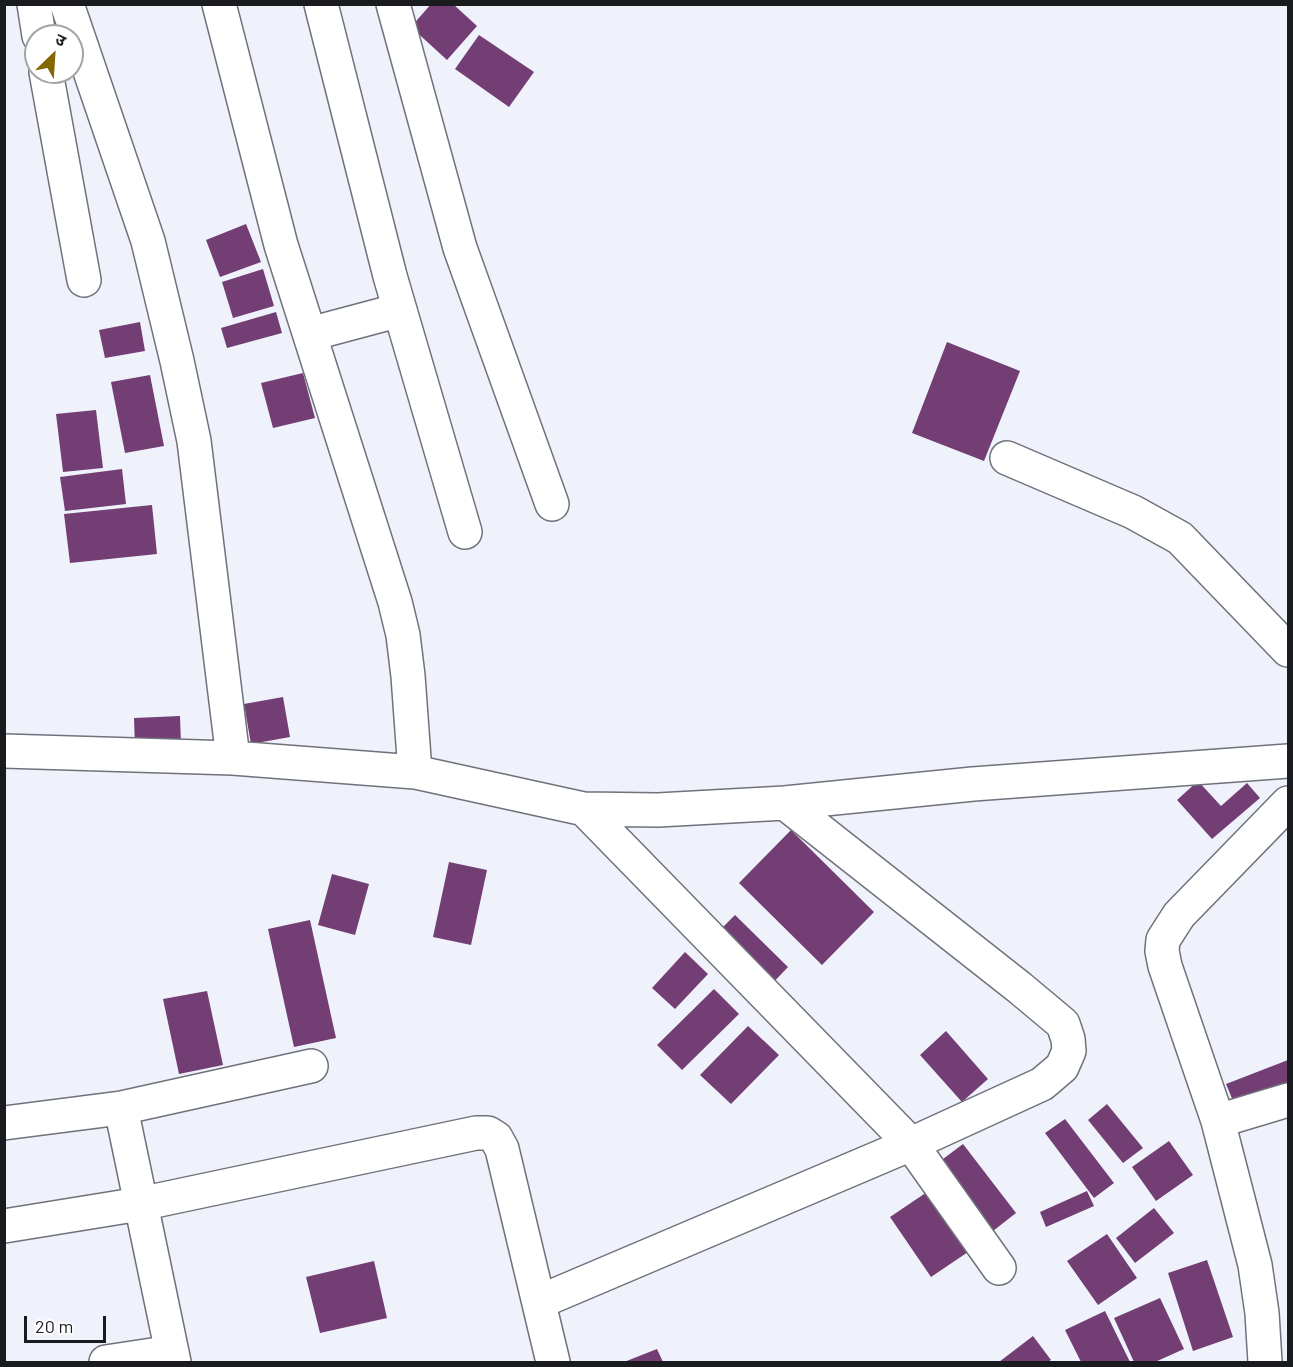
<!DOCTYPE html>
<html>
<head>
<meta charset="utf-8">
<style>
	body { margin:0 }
	#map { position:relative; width:1293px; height:1367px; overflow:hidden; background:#eff1fb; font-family:Barlow,"Noto Sans Devanagari",sans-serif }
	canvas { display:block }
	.frame { position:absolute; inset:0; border:6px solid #1a1b1e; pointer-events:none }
	.north { position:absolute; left:24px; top:24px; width:60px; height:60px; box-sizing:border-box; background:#fff; border:2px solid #a3a4a5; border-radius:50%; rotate:25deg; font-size:16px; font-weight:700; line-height:24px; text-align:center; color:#1a1b1e }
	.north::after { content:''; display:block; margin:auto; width:21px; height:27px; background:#836700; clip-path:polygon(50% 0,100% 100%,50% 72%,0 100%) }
	.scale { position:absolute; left:24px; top:1316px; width:82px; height:27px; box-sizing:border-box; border:3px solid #1a1b1e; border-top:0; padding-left:8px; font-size:18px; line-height:21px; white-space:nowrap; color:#1a1b1e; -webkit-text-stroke:4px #fff; paint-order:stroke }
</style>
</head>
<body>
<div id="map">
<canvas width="1293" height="1367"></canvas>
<div class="frame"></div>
<div class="north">उ</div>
<div class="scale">20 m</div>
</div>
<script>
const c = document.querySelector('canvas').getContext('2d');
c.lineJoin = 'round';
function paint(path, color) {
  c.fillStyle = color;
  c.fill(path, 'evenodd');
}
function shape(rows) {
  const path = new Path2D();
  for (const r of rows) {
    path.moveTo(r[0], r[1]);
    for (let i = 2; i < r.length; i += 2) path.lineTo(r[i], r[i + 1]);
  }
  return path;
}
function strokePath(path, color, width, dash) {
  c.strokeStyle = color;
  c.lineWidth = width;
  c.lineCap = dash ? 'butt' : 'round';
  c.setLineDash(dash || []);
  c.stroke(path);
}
paint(shape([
	[431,4,453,4,477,26,447,60,411,27],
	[479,35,534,72,509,107,455,69],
	[246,224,261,262,220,277,206,240],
	[263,269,274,306,233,318,222,282],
	[276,312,282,333,227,348,221,328],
	[140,322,145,351,105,358,99,330],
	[947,342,1020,371,984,461,912,433],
	[303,373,315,418,273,428,261,383],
	[150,375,164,446,125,453,111,382],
	[96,410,103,468,63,472,56,414],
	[122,469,126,504,65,511,60,477],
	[152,505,157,554,70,563,64,514],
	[283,697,290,737,251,744,244,704],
	[180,716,181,745,135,747,134,718],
	[1198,781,1221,806,1247,783,1260,798,1212,839,1177,800],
	[791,830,874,912,822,965,739,883],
	[449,862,487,870,471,945,433,937],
	[332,874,369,884,355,935,318,925],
	[735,915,788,967,767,989,713,937],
	[310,920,336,1038,294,1047,268,929],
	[685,952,708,974,675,1009,652,988],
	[714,989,739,1014,682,1070,657,1045],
	[207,991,223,1065,179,1074,163,999],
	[748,1026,779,1055,731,1104,700,1075],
	[946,1031,988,1079,962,1102,920,1055],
	[1288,1060,1288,1088,1236,1108,1226,1084],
	[1107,1104,1143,1148,1123,1163,1088,1120],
	[1065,1119,1114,1183,1094,1198,1045,1133],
	[1169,1141,1193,1175,1156,1201,1132,1167],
	[963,1144,1016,1213,993,1231,939,1162],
	[930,1190,971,1250,931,1277,890,1217],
	[1087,1191,1094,1206,1046,1227,1040,1212],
	[1154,1208,1174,1233,1135,1263,1116,1238],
	[1107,1234,1137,1278,1098,1305,1067,1261],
	[1207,1260,1233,1337,1193,1351,1168,1273],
	[374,1261,387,1318,320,1333,306,1277],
	[1160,1298,1184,1349,1155,1362,1134,1362,1114,1318],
	[1105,1311,1130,1362,1081,1362,1065,1330],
	[1033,1336,1051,1360,1048,1362,999,1362],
	[657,1349,663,1362,624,1362]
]), '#733e73');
const minor = shape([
	[34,4,39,36],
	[67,4,148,241,177,361,194,441,233,758],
	[219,4,281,245,395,602,403,635,408,676,415,772],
	[321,4,390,276,465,532],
	[393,4,460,248,552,504],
	[46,72,84,280],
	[310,334,400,310],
	[1007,458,1133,512,1180,538,1288,650],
	[4,751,233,758,415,772,584,809,658,810,785,803,973,784,1288,761],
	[584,809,911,1144,999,1268],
	[121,1108,174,1362],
	[1218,1121,1165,966,1162,951,1163,940,1179,915,1288,803],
	[4,1123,121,1108,311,1066],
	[4,1226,140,1204,476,1133,488,1133,496,1138,502,1149,553,1362],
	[539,1302,911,1144,1042,1084,1062,1067,1069,1051,1068,1039,1063,1024,1020,988,785,803],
	[106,1362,172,1352],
	[1265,1362,1262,1313,1255,1265,1218,1121,1288,1100]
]);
strokePath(minor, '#70727b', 36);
strokePath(minor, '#fff', 33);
</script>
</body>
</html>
